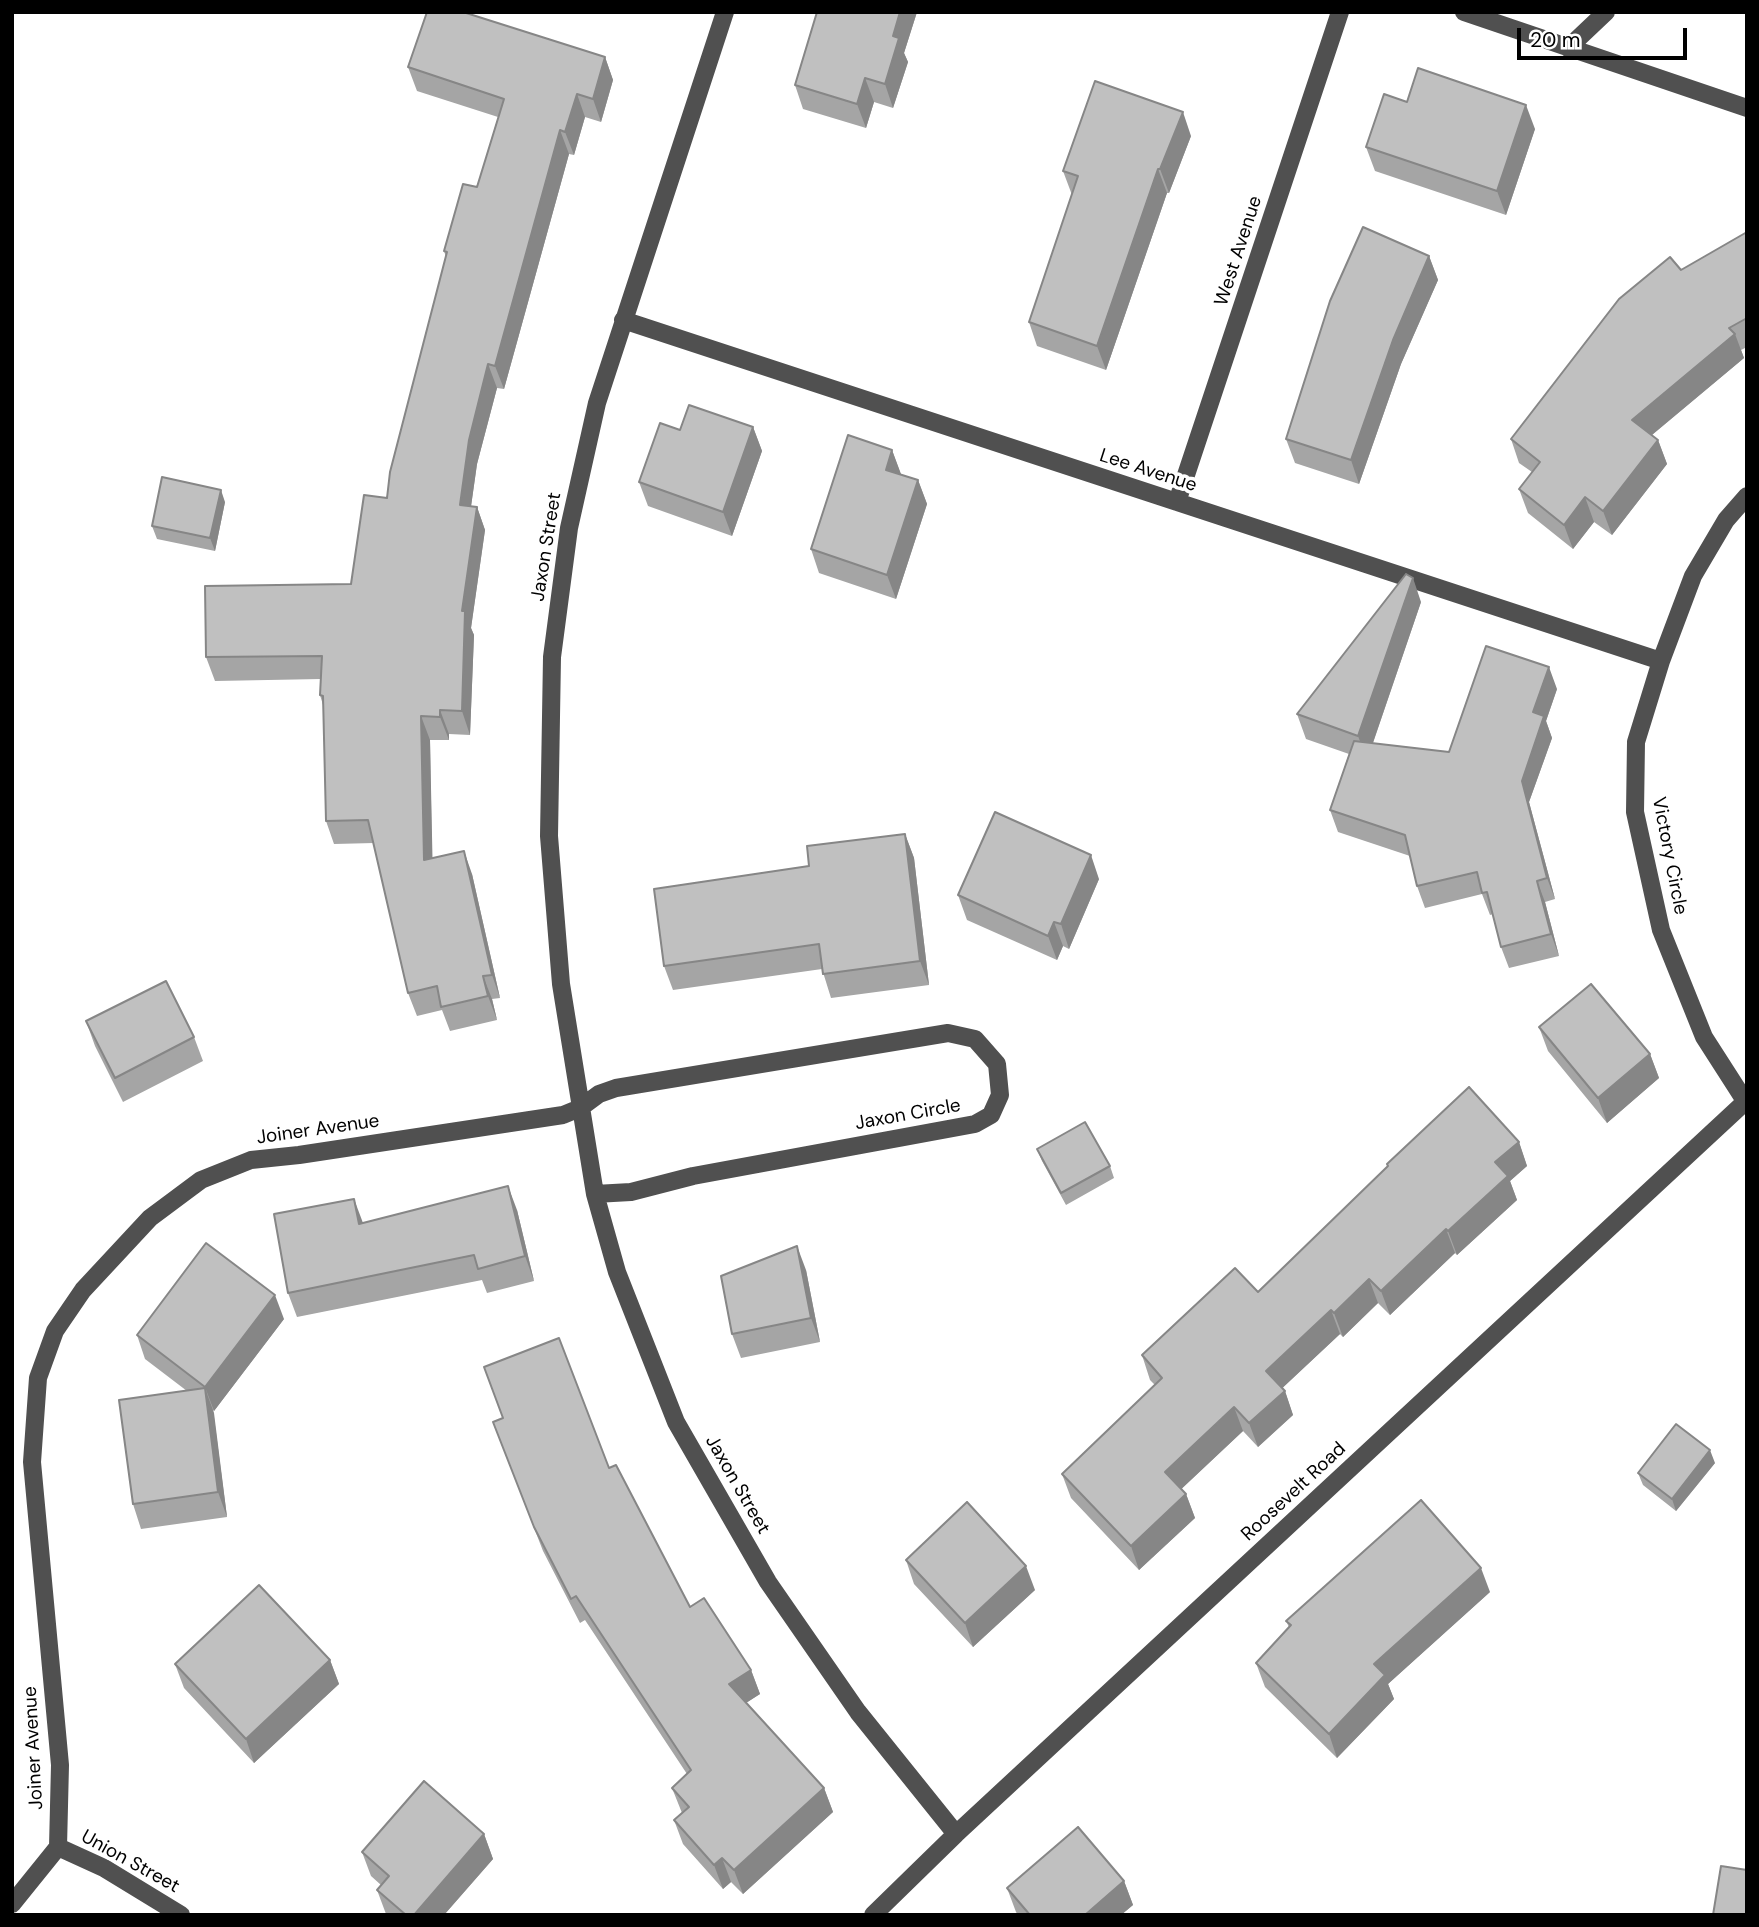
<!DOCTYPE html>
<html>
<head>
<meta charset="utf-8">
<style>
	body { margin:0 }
	#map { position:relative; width:1759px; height:1927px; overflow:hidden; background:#fff; font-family:"DM Sans",sans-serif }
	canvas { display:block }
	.frame { position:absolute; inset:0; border:14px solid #000; pointer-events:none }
	.scale { position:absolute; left:1517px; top:28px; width:170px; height:32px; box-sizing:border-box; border:4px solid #000; border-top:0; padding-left:9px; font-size:21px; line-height:24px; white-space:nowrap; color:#000; -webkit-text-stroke:5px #fff; paint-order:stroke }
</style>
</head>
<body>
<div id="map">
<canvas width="1759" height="1927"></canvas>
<div class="frame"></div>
<div class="scale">20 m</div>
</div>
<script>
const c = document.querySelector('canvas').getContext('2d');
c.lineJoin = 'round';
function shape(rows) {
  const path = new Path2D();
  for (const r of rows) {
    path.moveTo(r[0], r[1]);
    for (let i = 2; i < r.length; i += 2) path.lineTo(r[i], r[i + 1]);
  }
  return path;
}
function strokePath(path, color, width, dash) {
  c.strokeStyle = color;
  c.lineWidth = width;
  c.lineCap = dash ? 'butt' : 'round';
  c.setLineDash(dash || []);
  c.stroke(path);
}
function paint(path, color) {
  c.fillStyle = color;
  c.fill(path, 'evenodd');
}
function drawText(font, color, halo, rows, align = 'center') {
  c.font = font + ' "DM Sans",sans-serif';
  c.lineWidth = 7;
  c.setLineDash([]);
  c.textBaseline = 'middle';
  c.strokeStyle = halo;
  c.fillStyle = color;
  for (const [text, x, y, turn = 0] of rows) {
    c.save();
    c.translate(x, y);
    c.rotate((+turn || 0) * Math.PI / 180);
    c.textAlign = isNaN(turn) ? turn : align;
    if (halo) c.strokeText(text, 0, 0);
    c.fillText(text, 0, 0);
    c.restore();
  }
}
strokePath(shape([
	[725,12,597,403,569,528,552,657,549,836,561,984,595,1194,617,1272,676,1422,768,1582,858,1712,956,1834],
	[1464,12,1747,108],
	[1568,48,1606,12],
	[623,320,1661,661],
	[1747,496,1726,520,1693,576,1661,661,1636,742,1635,812,1661,930,1704,1037,1747,1104],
	[1177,502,1340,12],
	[58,1847,104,1868,181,1915],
	[12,1904,58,1847,60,1765,32,1462,38,1378,55,1331,83,1290,150,1218,201,1180,251,1160,299,1155,563,1115,580,1108,599,1094,616,1088,948,1033,975,1039,997,1064,1000,1095,991,1115,975,1124,693,1176,631,1192,595,1194],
	[873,1915,956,1834,1745,1102]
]), '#505050', 18);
paint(shape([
	[817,12,917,12,904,53,908,62,893,108,874,102,866,128,803,109,795,85],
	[605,57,613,80,601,122,585,117,574,155,569,154,504,389,497,388,477,464,471,506,477,507,485,530,471,628,474,635,470,735,449,734,449,740,430,740,432,858,472,874,500,998,492,999,497,1020,450,1031,442,1010,417,1016,408,993,374,843,334,844,326,821,323,705,320,695,321,679,215,681,206,657,351,584,387,498,446,257,444,251,477,187,498,117,417,91,408,67],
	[1407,102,1535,129,1506,215,1375,171,1366,147],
	[1191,136,1169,193,1167,193,1106,370,1037,346,1029,322,1072,195,1063,171],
	[1747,232,1747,347,1741,350,1744,358,1652,435,1658,440,1667,464,1612,535,1594,522,1573,549,1528,513,1519,489,1532,472,1519,463,1511,439,1681,270],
	[1429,256,1438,280,1401,364,1359,484,1295,463,1286,439],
	[753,427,762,451,732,536,648,506,639,482,680,430],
	[892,450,901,475,918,480,927,504,896,599,819,573,811,549],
	[225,502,215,551,157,539,152,526],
	[1421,602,1373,743,1449,752,1557,689,1546,721,1552,738,1529,802,1555,899,1545,902,1559,956,1509,968,1501,947,1493,914,1490,915,1482,894,1425,908,1417,886,1410,856,1338,832,1330,810,1349,754,1306,739,1297,714],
	[905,834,914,858,929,985,831,998,822,969,673,990,664,966,809,866],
	[1099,879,1069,949,1063,946,1057,960,967,920,958,895],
	[86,1021,194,1037,203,1061,123,1102,95,1046],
	[1539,1027,1650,1054,1659,1078,1607,1123,1548,1051],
	[1519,1142,1527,1166,1510,1181,1517,1200,1457,1255,1455,1253,1390,1315,1378,1303,1343,1337,1340,1334,1282,1388,1285,1391,1293,1415,1258,1447,1243,1431,1181,1489,1186,1494,1195,1518,1139,1570,1071,1498,1062,1474,1155,1385,1150,1380,1142,1355,1258,1292,1388,1166,1387,1164],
	[1037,1149,1110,1166,1114,1178,1066,1205,1042,1161],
	[517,1210,534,1281,487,1293,482,1280,297,1317,288,1293,363,1223],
	[806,1270,820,1342,741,1358,732,1334],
	[284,1319,214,1411,213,1410,227,1517,141,1529,133,1504,187,1391,145,1359,137,1335],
	[493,1422,609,1468,690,1607,751,1670,760,1694,746,1703,824,1788,833,1812,743,1894,731,1882,723,1889,683,1844,674,1820,682,1813,672,1788,687,1774,585,1620,580,1623,543,1551],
	[1715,1463,1676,1511,1643,1485,1638,1473],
	[906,1560,1035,1590,973,1647,914,1584],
	[1490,1592,1388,1684,1394,1699,1337,1758,1265,1687,1256,1663,1289,1627,1286,1621],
	[330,1660,339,1684,254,1763,184,1688,175,1664],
	[484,1834,493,1859,444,1915,387,1915,386,1914,377,1890,381,1885,371,1876,362,1852],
	[1124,1881,1133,1905,1121,1915,1018,1915,1016,1912,1007,1888]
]), '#a5a5a5');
paint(shape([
	[900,12,917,12,904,53,908,62,893,108,885,84,893,36],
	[605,57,613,80,601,122,593,99],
	[865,78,874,102,866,128,857,104],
	[577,94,585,117,574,155,565,132],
	[1526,105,1535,129,1506,215,1497,191],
	[1183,112,1191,136,1169,193,1160,169],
	[560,130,569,154,504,389,495,366],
	[1158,169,1167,193,1106,370,1097,346],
	[1429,256,1438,280,1401,364,1359,484,1351,460,1393,340],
	[1735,334,1744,358,1641,444,1632,420],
	[488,364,497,388,477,464,468,528,460,505,469,440],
	[753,427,762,451,732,536,723,512],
	[1658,440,1667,464,1612,535,1603,511],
	[892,450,901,474,895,494,886,470],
	[918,480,927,504,896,599,887,575],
	[221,490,225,502,215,551,210,538],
	[1585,497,1594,522,1573,549,1564,525],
	[477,507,485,530,471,628,474,635,470,735,462,711,462,611],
	[1413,578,1421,602,1367,760,1358,736],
	[1549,667,1557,689,1546,721,1552,738,1529,802,1555,899,1547,878,1522,781,1533,712],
	[440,710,449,734,449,740,440,717],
	[421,716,430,740,433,883,424,860],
	[905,834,914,858,929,985,920,961],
	[464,851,472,874,500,998,492,975],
	[1091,855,1099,879,1069,949,1061,924],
	[1537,881,1545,902,1559,956,1551,934],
	[1054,922,1063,946,1057,960,1048,936],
	[483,976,492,999,497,1020,488,996],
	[1650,1054,1659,1078,1607,1123,1598,1098],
	[1519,1142,1527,1166,1510,1181,1517,1200,1457,1255,1448,1231,1495,1162],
	[508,1186,517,1210,534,1281,525,1256],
	[354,1199,363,1223,359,1224],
	[1446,1229,1455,1253,1390,1315,1381,1291],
	[797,1246,806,1270,820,1342,811,1318],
	[1369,1279,1378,1303,1343,1337,1334,1313],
	[275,1295,284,1319,214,1411,205,1387],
	[1331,1310,1340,1334,1275,1395,1266,1371],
	[205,1388,214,1413,227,1517,218,1492],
	[1285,1391,1293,1415,1258,1447,1249,1423],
	[1234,1407,1243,1431,1174,1496,1165,1472],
	[1710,1450,1715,1463,1676,1511,1672,1499],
	[1186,1494,1195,1518,1139,1570,1131,1546],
	[1026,1566,1035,1590,973,1647,965,1623],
	[1481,1568,1490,1592,1388,1684,1394,1699,1337,1758,1329,1734,1374,1664],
	[330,1660,339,1684,254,1763,246,1739],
	[751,1670,760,1694,738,1708,729,1684],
	[824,1788,833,1812,743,1894,734,1870],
	[484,1834,493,1859,444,1915,414,1915],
	[722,1858,731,1882,723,1889,714,1865],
	[1124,1881,1133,1905,1121,1915,1085,1915]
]), '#868686');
const building = shape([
	[427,12,463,12,605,57,593,99,577,94,565,132,560,130,495,366,488,364,469,440,460,505,477,507,462,611,465,611,462,711,440,710,440,717,421,716,424,860,464,851,492,975,483,976,488,996,441,1007,437,986,408,993,368,820,326,821,323,696,320,695,322,656,206,657,205,586,351,584,364,495,387,498,390,472,447,252,444,251,463,184,477,187,504,99,408,67,427,12],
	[817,12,900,12,893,36,899,38,885,84,865,78,857,104,795,85,817,12],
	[1418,68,1526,105,1497,191,1366,147,1384,94,1407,102,1418,68],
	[1095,81,1183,112,1160,169,1158,169,1097,346,1029,322,1078,176,1063,171,1095,81],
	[1363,227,1429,256,1393,340,1351,460,1286,439,1330,301,1363,227],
	[1747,232,1747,318,1729,328,1735,334,1632,420,1658,440,1603,511,1585,497,1564,525,1519,489,1540,462,1511,439,1619,299,1670,257,1681,270,1747,232],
	[689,405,753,427,723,512,639,482,660,423,680,430,689,405],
	[848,435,892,450,886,470,918,480,887,575,811,549,848,435],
	[162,477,221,490,210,538,152,526,162,477],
	[1406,574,1413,578,1358,736,1297,714,1406,574],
	[1486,646,1549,667,1533,712,1544,716,1522,781,1547,878,1537,881,1551,934,1501,947,1487,892,1482,893,1477,872,1417,886,1405,835,1330,810,1354,741,1449,752,1486,646],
	[995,812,1091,855,1061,924,1054,922,1048,936,958,895,995,812],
	[905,834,920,961,823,974,819,944,664,966,654,889,809,866,807,846,905,834],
	[166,981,194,1037,115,1078,86,1021,166,981],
	[1591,984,1650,1054,1598,1098,1539,1027,1591,984],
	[1469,1087,1519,1142,1495,1162,1508,1176,1448,1231,1446,1229,1381,1291,1369,1279,1334,1313,1331,1310,1266,1371,1285,1391,1249,1423,1234,1407,1165,1472,1186,1494,1131,1546,1062,1474,1162,1378,1142,1355,1235,1268,1258,1292,1388,1166,1387,1164,1469,1087],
	[1085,1122,1110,1166,1061,1193,1037,1149,1085,1122],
	[508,1186,525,1256,478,1269,474,1255,288,1293,274,1214,354,1199,359,1224,508,1186],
	[206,1243,275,1295,205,1387,137,1335,206,1243],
	[797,1246,811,1318,732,1334,721,1276,797,1246],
	[559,1338,609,1468,616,1465,690,1607,704,1598,751,1670,729,1684,824,1788,734,1870,722,1858,714,1865,674,1820,689,1807,672,1788,691,1770,576,1596,571,1599,534,1527,493,1422,503,1418,484,1367,559,1338],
	[205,1388,218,1492,133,1504,119,1400,205,1388],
	[1676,1424,1710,1450,1672,1499,1638,1473,1676,1424],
	[1421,1500,1481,1568,1374,1664,1385,1675,1329,1734,1256,1663,1291,1625,1286,1621,1421,1500],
	[967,1502,1026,1566,965,1623,906,1560,967,1502],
	[259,1585,330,1660,246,1739,175,1664,259,1585],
	[424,1781,484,1834,414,1915,406,1915,377,1890,389,1876,362,1852,424,1781],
	[1078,1827,1124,1881,1085,1915,1030,1915,1007,1888,1078,1827],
	[1721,1866,1747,1870,1747,1915,1713,1915,1721,1866]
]);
paint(building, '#c0c0c0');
strokePath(building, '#868686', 2);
drawText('19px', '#000', '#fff', [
	["West Avenue",1239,251,-72],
	["Lee Avenue",1148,471,18],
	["Jaxon Street",547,547,-81],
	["Victory Circle",1669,856,79],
	["Jaxon Circle",908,1115,-10],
	["Joiner Avenue",318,1130,-8],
	["Jaxon Street",737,1485,60],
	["Roosevelt Road",1294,1492,-43],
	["Joiner Avenue",34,1748,-93],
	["Union Street",130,1862,29]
]);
</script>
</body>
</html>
